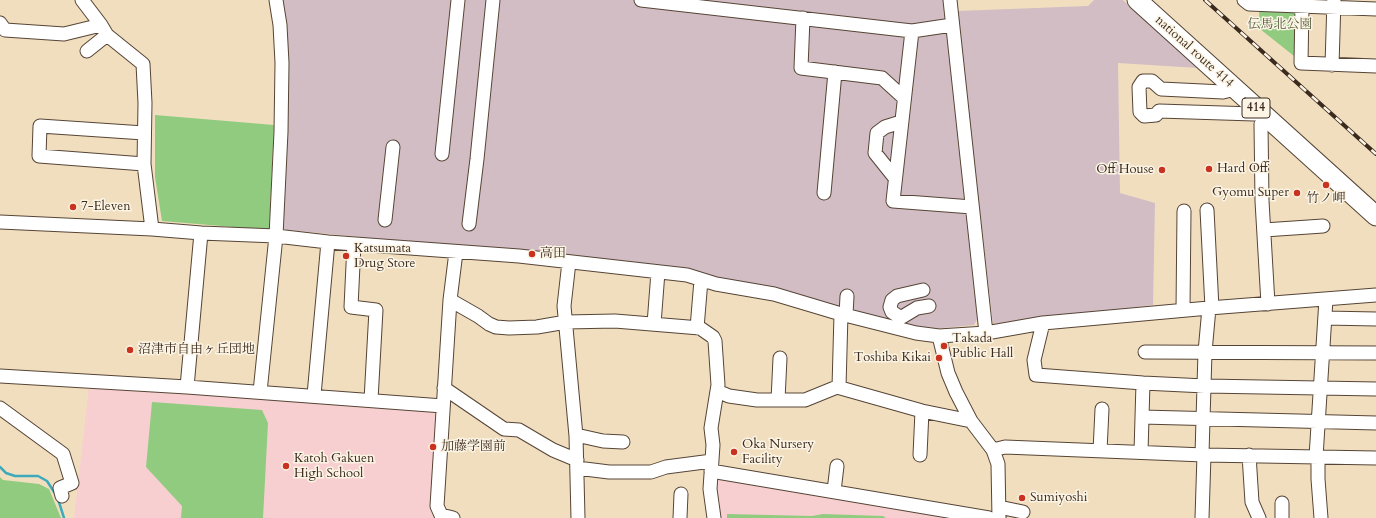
<!DOCTYPE html>
<html>
<head>
<meta charset="utf-8">
<style>
	body { margin:0 }
	canvas { display:block; background:#f1debf }
</style>
</head>
<body>
<canvas width="1376" height="518"></canvas>
<script>
const c = document.querySelector('canvas').getContext('2d');
c.lineJoin = 'round';
function paint(path, color) {
  c.fillStyle = color;
  c.fill(path, 'evenodd');
}
function shape(rows) {
  const path = new Path2D();
  for (const r of rows) {
    path.moveTo(r[0], r[1]);
    for (let i = 2; i < r.length; i += 2) path.lineTo(r[i], r[i + 1]);
  }
  return path;
}
function strokePath(path, color, width, dash) {
  c.strokeStyle = color;
  c.lineWidth = width;
  c.lineCap = dash ? 'butt' : 'round';
  c.setLineDash(dash || []);
  c.stroke(path);
}
function drawText(font, color, halo, rows, align = 'center') {
  c.font = font + ' Cardo,"Noto Serif JP",serif';
  c.lineWidth = 3;
  c.setLineDash([]);
  c.textBaseline = 'middle';
  c.strokeStyle = halo;
  c.fillStyle = color;
  for (const [text, x, y, turn = 0] of rows) {
    c.save();
    c.translate(x, y);
    c.rotate((+turn || 0) * Math.PI / 180);
    c.textAlign = isNaN(turn) ? turn : align;
    if (halo) c.strokeText(text, 0, 0);
    c.fillText(text, 0, 0);
    c.restore();
  }
}
paint(shape([
	[89,387,432,410,438,420,432,514,434,518,74,518],
	[716,474,975,518,719,518,716,505]
]), '#f7cfd0');
paint(shape([
	[283,0,945,0,979,315,974,325,923,330,570,257,287,230,278,226,284,125,288,31],
	[1094,0,1123,0,1198,68,1118,63,1120,193,1155,203,1153,305,993,325,957,11,1088,6]
]), '#d2bdc5');
paint(shape([
	[1259,10,1295,10,1294,56,1260,29],
	[155,115,274,125,269,230,162,221,155,177],
	[152,402,262,410,268,423,263,518,181,518,182,506,146,467],
	[0,477,3,480,39,484,49,489,61,518,0,518],
	[727,514,812,516,823,514,883,516,886,518,727,518]
]), '#90cb80');
strokePath(shape([
	[0,467,6,473,15,476,38,476,47,481,56,495],
	[58,499,64,518]
]), '#3daabc', 2.5);
const minor = shape([
	[82,0,101,25,107,35,143,64,145,103,144,164,152,229],
	[641,0,912,31,893,201,972,207],
	[950,0,986,333],
	[1244,0,1249,4,1376,9],
	[1302,6,1301,63,1376,66],
	[803,18,801,68,882,78,904,98],
	[0,23,5,30,64,34,101,25],
	[912,31,952,25],
	[87,51,107,35],
	[1332,65,1334,0],
	[1235,89,1223,92,1161,89,1152,81,1143,81,1139,87,1140,112,1144,116,1156,115,1159,111,1254,114,1261,112],
	[1267,118,1261,124,1262,201,1268,304],
	[442,154,458,0],
	[144,164,39,156,40,126,144,133],
	[895,178,875,153,877,133,885,127,901,122],
	[824,193,835,72],
	[1207,210,1212,308],
	[385,220,393,147],
	[0,222,152,229,201,233,276,236,328,242,519,256,687,275,716,284,774,294,841,314,916,333,939,336,986,333,1043,323,1209,308,1376,295],
	[469,224,477,159,493,0],
	[1264,230,1323,226],
	[354,244,351,307,376,310,371,400],
	[569,262,564,306,576,436,578,518],
	[923,290,897,296,892,300,890,307,892,312,898,316,902,317,917,308,929,306],
	[450,300,478,316,489,324,496,327,509,328,537,327,566,322,615,321,700,328,713,337,715,341,718,385,717,391,729,396,757,400,805,400,837,387,922,411,971,421],
	[1183,310,1184,211],
	[846,315,847,296],
	[1325,318,1376,319],
	[1043,323,1034,360,1036,375,1143,383,1205,386,1376,389],
	[654,324,658,272],
	[697,328,701,280],
	[939,336,948,373,956,392,971,421,993,450,998,464,999,518],
	[1145,352,1376,353],
	[0,376,187,387,443,406],
	[187,387,201,233],
	[839,387,841,314],
	[444,388,504,429,519,430,553,450,577,460],
	[260,392,276,236,281,132,282,63,280,25,276,0],
	[314,395,328,242],
	[778,400,780,358],
	[0,408,63,454,72,483,60,488,62,496],
	[1142,417,1376,423],
	[576,435,603,441,623,442],
	[993,450,1005,447,1204,455,1376,458],
	[1100,451,1102,409],
	[1141,452,1143,383],
	[1202,454,1205,352,1209,308],
	[920,455,922,411],
	[1249,455,1252,502,1259,518],
	[1316,457,1326,299],
	[1318,457,1318,479,1321,518],
	[577,468,609,472,651,472,666,467,712,461],
	[711,471,989,518],
	[834,491,837,466],
	[999,507,1023,512],
	[453,518,441,515,437,506,450,300,456,252],
	[680,518,681,494],
	[714,518,710,489,713,445,711,428,717,391],
	[1202,518,1204,455],
	[1282,518,1282,503]
]);
const highway = shape([
	[1137,0,1376,216]
]);
strokePath(minor, '#564536', 15);
strokePath(highway, '#564536', 21);
strokePath(minor, '#fff', 13);
strokePath(highway, '#fff', 19);
const rail = shape([
	[1205,0,1376,154]
]);
strokePath(rail, '#3b2a1e', 4);
strokePath(rail, '#fcf5e5', 2.5, [8]);
for (const [x, y, r, color] of [
	[1209,169,4,"#c8321e"],
	[1162,170,4,"#c8321e"],
	[1326,185,4,"#c8321e"],
	[1297,193,4,"#c8321e"],
	[73,207,4,"#c8321e"],
	[532,254,4,"#c8321e"],
	[346,256,4,"#c8321e"],
	[944,346,4,"#c8321e"],
	[130,350,4,"#c8321e"],
	[939,358,4,"#c8321e"],
	[433,447,4,"#c8321e"],
	[734,452,4,"#c8321e"],
	[286,466,4,"#c8321e"],
	[1022,498,4,"#c8321e"]
]) {
  const dot = new Path2D();
  dot.arc(x, y, r, 0, 2 * Math.PI);
  c.fillStyle = color;
  c.fill(dot);
  strokePath(dot, '#fcf5e5', 1.5);
}
for (const [x, y, w] of [
	[1256,108,28]
]) {
  const box = new Path2D();
  box.roundRect(x - w / 2, y - 10, w, 20, 3);
  c.fillStyle = '#fcf5e5';
  c.fill(box);
  strokePath(box, '#3b2a1e', 1);
}
drawText('bold 12px', '#3b2a1e', null, [
	["414",1256,108]
]);
drawText('13px', '#545a3b', '#fcf5e5', [
	["伝馬北公園",1280,25]
]);
drawText('13px', '#3b2a1e', '#fcf5e5', [
	["national route 414",1194,52,42]
]);
drawText('13px', '#3b2a1e', '#fcf5e5', [
	["Hard Off",1217,169],
	["Off House",1154,170,"right"],
	["Gyomu Super",1289,193,"right"],
	["竹ノ岬",1326,199,"center"],
	["7-Eleven",81,207],
	["Katsumata",354,249],
	["Drug Store",354,264],
	["高田",540,254],
	["Takada",952,339],
	["Public Hall",952,354],
	["沼津市自由ヶ丘団地",138,350],
	["Toshiba Kikai",931,358,"right"],
	["Oka Nursery",742,445],
	["Facility",742,460],
	["加藤学園前",441,447],
	["Katoh Gakuen",294,459],
	["High School",294,474],
	["Sumiyoshi",1030,498]
], 'left');
</script>
</body>
</html>
